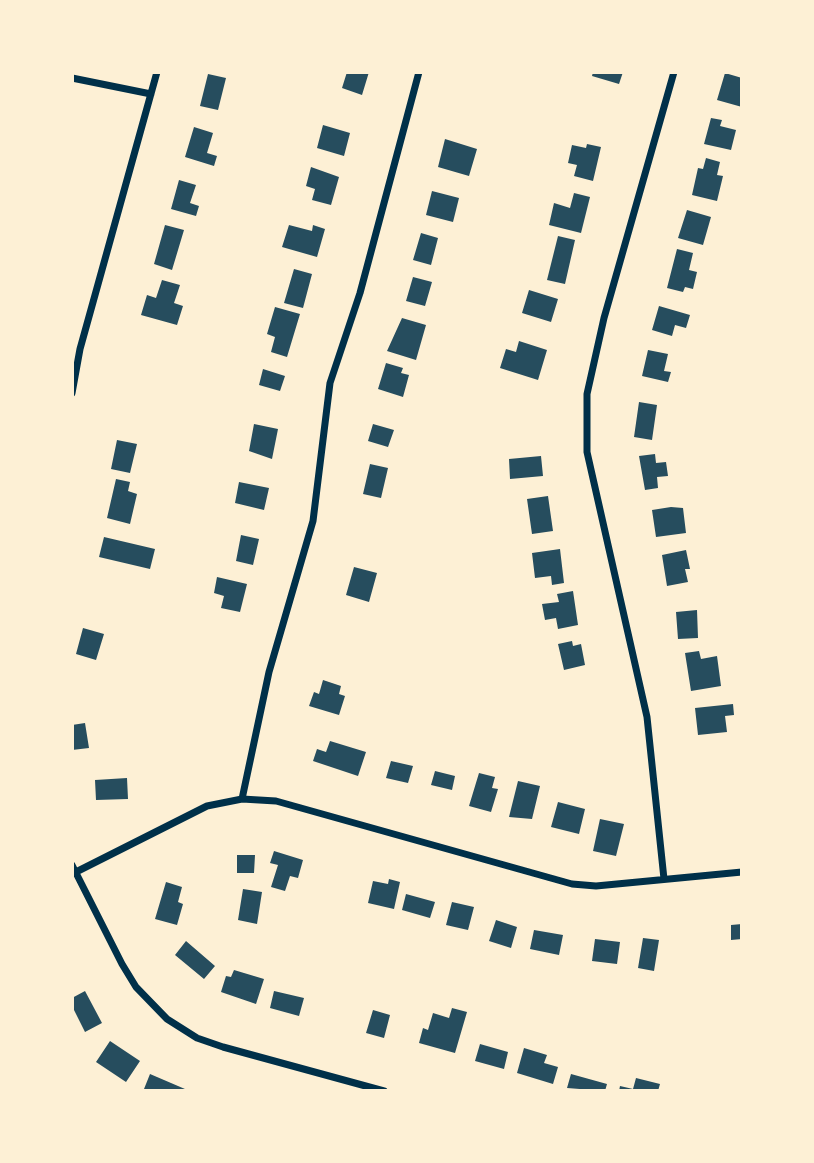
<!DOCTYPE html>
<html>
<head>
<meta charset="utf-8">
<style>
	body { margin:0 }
	#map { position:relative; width:814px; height:1163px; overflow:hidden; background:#fdf0d5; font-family:"Times New Roman",serif }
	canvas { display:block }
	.frame { position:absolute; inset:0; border:74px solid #fdf0d5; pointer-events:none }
</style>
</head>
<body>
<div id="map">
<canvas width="814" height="1163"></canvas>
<div class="frame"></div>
</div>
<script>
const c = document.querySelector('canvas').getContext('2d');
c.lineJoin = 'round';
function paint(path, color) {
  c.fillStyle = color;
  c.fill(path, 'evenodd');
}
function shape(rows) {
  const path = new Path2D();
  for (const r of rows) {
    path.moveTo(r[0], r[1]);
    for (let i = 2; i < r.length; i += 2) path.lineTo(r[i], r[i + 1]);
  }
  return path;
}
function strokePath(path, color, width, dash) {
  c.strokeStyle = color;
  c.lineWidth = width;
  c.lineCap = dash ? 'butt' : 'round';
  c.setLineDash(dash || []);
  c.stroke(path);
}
paint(shape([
	[347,72,369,72,362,95,342,88],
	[593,72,623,72,619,84,592,76],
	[725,73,742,78,742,107,717,100],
	[208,74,226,78,218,110,200,106],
	[711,118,722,120,720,126,736,130,731,150,704,144],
	[323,125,350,133,344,156,317,148],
	[194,127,213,133,207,153,217,156,214,166,185,157],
	[445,139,477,149,469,176,438,167],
	[587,144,601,147,593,181,574,176,577,165,568,163,572,145,586,148],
	[706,158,720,162,717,175,723,176,717,201,692,195,698,168,703,169],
	[311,167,339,177,331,205,312,200,315,189,306,186],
	[179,180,196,185,190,203,199,206,196,216,171,209],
	[432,191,459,198,453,222,426,215],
	[574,193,590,197,581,233,549,225,554,203,570,208],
	[687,210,711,217,703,245,678,238],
	[165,225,184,230,172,270,154,264],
	[289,225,312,231,313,225,325,229,317,257,282,247],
	[421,233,438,238,431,265,413,260],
	[558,236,575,240,565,284,547,280],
	[677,249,693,253,689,270,697,272,693,289,685,287,683,292,667,288],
	[294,269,312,274,303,308,284,303],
	[413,277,432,282,425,306,406,301],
	[162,280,180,285,174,303,183,306,177,325,141,315,147,295,156,298],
	[529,290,558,299,551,322,522,313],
	[659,306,690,315,686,328,675,325,672,336,652,330],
	[275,307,300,314,287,357,271,352,275,337,267,334],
	[402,318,426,325,416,360,387,351],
	[519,341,547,350,538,380,500,368,506,349,516,352],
	[648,350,668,354,664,371,671,372,668,382,642,376],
	[386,363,403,368,401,373,409,375,403,397,378,389],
	[263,369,285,376,280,391,259,385],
	[639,402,657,405,652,440,634,437],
	[254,424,278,429,272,459,249,451],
	[373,424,394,430,388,447,368,441],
	[117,440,137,444,130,473,111,469],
	[655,454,656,463,666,462,668,476,657,477,658,488,645,490,639,456],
	[541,456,543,476,510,479,509,459],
	[370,464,388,468,381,498,363,494],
	[116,479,130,482,128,491,137,494,130,524,107,518],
	[239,482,269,488,264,510,235,503],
	[548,496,553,531,532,534,527,499],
	[671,507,683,508,686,533,656,537,652,510],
	[241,535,259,539,253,565,236,561],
	[104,537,155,549,150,569,99,557],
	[560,549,564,583,552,585,551,576,535,578,532,553],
	[686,550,690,569,685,569,688,582,667,586,662,555],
	[354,567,377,573,369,602,346,595],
	[217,577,247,584,240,612,221,608,224,596,214,593],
	[573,591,578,625,558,629,556,618,545,620,542,604,559,602,557,594],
	[697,610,698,638,678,639,676,612],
	[83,628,104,634,96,660,76,654],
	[572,641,573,646,581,644,585,665,564,670,558,644],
	[699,651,701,659,717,656,721,686,691,691,685,653],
	[323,680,341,686,339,694,345,696,339,715,309,706,314,692,319,694],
	[733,704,734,715,725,716,727,732,698,735,695,708],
	[85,723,89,748,72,750,72,725],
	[330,741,366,752,358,776,313,761,317,749,326,752],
	[391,761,413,766,408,783,386,778],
	[435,771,455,776,452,790,431,785],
	[479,773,495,777,492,788,498,789,491,812,469,806],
	[127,778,128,799,96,800,95,780],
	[518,781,540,786,532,819,509,817],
	[558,802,585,809,579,834,551,827],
	[600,819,624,824,616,856,593,851],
	[274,851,303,860,298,878,290,876,285,891,271,887,278,865,270,863],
	[237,855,255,855,254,873,237,873],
	[389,879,400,882,394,909,368,903,373,881,388,884],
	[166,882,182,887,178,902,183,904,177,925,155,919],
	[243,889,262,892,257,924,238,920],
	[406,894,435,902,430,918,402,910],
	[452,902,474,907,468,930,446,925],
	[496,920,517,927,511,948,489,941],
	[742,924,742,939,731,940,731,925],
	[534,930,563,935,559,955,530,949],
	[643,938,659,940,654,971,638,968],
	[595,939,620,942,617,964,592,961],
	[186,941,215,966,204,979,175,955],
	[234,970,264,979,256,1004,221,992,226,976,231,977],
	[85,991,102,1023,85,1032,72,1006,72,998],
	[274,991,304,998,299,1016,270,1008],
	[452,1008,467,1012,455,1053,419,1043,423,1028,428,1030,433,1013,449,1018],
	[373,1010,390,1015,384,1038,366,1033],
	[110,1041,140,1061,126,1082,96,1062],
	[480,1044,508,1052,504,1069,475,1061],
	[524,1048,547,1055,544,1063,558,1067,553,1084,517,1073],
	[150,1074,185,1089,184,1091,144,1089],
	[571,1074,607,1084,605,1091,567,1088],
	[636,1078,660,1084,658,1091,619,1091,620,1086,633,1089]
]), '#264d5e');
strokePath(shape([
	[72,78,151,94],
	[72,393,80,349,157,72],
	[242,799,269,672,313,521,330,383,360,293,419,72],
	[72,865,122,964,136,987,167,1019,197,1038,223,1047,384,1091],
	[72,874,207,806,242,799,276,801,572,884,596,886,742,872],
	[664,879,647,717,587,452,587,394,604,318,674,72]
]), '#003049', 7);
</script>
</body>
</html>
